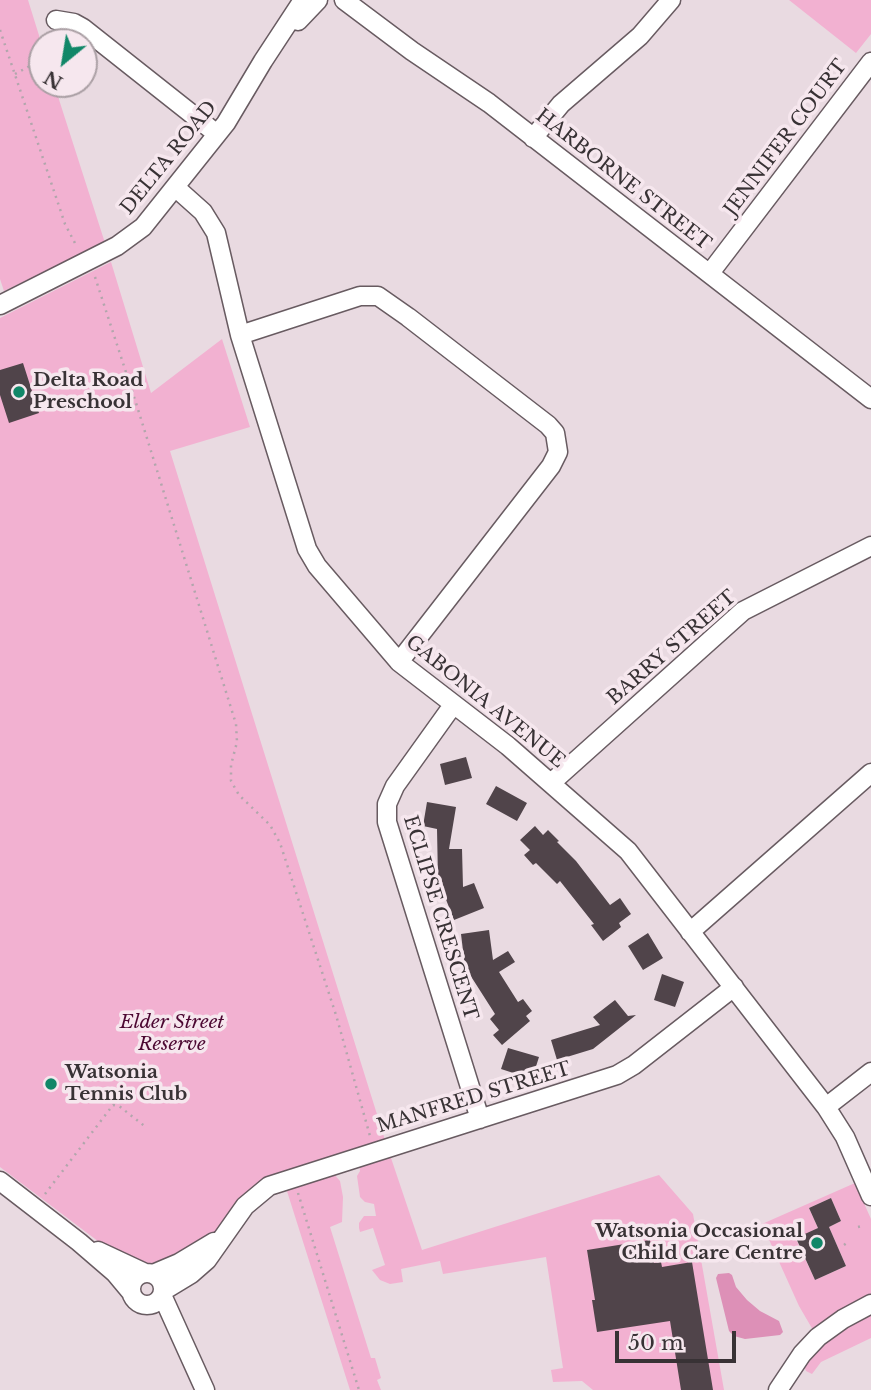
<!DOCTYPE html>
<html>
<head>
<meta charset="utf-8">
<style>
	body { margin:0 }
	#map { position:relative; width:871px; height:1390px; overflow:hidden; background:#e9dae1; font-family:"Libre Baskerville",serif }
	canvas { display:block }
	.north { position:absolute; left:28px; top:28px; width:70px; height:70px; box-sizing:border-box; background:#f6e7ee; border:2px solid #aa9fa4; border-radius:50%; rotate:210deg; font-size:19px; font-weight:700; line-height:28px; text-align:center; color:#383235 }
	.north::after { content:''; display:block; margin:auto; width:24px; height:32px; background:#118768; clip-path:polygon(50% 0,100% 100%,50% 72%,0 100%) }
	.scale { position:absolute; left:615px; top:1331px; width:121px; height:32px; box-sizing:border-box; border:4px solid #383235; border-top:0; padding-left:9px; font-size:21px; line-height:24px; white-space:nowrap; color:#383235; -webkit-text-stroke:5px #f6e7ee; paint-order:stroke }
</style>
</head>
<body>
<div id="map">
<canvas width="871" height="1390"></canvas>
<div class="north">N</div>
<div class="scale">50 m</div>
</div>
<script>
const c = document.querySelector('canvas').getContext('2d');
c.lineJoin = 'round';
function paint(path, color) {
  c.fillStyle = color;
  c.fill(path, 'evenodd');
}
function shape(rows) {
  const path = new Path2D();
  for (const r of rows) {
    if (r.length === 3) {
      path.moveTo(r[0] + r[2], r[1]);
      path.arc(r[0], r[1], r[2], 0, 2 * Math.PI);
      continue;
    }
    path.moveTo(r[0], r[1]);
    for (let i = 2; i < r.length; i += 2) path.lineTo(r[i], r[i + 1]);
  }
  return path;
}
function strokePath(path, color, width, dash) {
  c.strokeStyle = color;
  c.lineWidth = width;
  c.lineCap = dash ? 'butt' : 'round';
  c.setLineDash(dash || []);
  c.stroke(path);
}
function drawText(font, color, halo, rows, align = 'center') {
  c.font = font + ' "Libre Baskerville",serif';
  c.lineWidth = 7;
  c.setLineDash([]);
  c.textBaseline = 'middle';
  c.strokeStyle = halo;
  c.fillStyle = color;
  for (const [text, x, y, turn = 0] of rows) {
    c.save();
    c.translate(x, y);
    c.rotate((+turn || 0) * Math.PI / 180);
    c.textAlign = isNaN(turn) ? turn : align;
    if (halo) c.strokeText(text, 0, 0);
    c.fillText(text, 0, 0);
    c.restore();
  }
}
paint(shape([
	[0,0,28,0,42,45,42,84,54,84,105,243,4,291,0,279],
	[789,0,871,0,871,34,856,53],
	[111,262,151,393,222,339,250,427,170,451,385,1140,234,1208,205,1244,153,1266,141,1265,111,1251,0,1167,0,318],
	[390,1155,422,1250,659,1175,693,1214,724,1390,593,1390,582,1381,553,1382,551,1370,563,1368,546,1257,443,1274,440,1261,401,1269,403,1282,390,1284,380,1280,372,1270,385,1265,373,1228,360,1232,359,1228,359,1223,364,1216,376,1216,374,1204,365,1202,360,1197,357,1176,360,1171,359,1164],
	[332,1172,340,1181,343,1197,342,1222,330,1227,371,1358,375,1358,381,1378,377,1380,381,1390,350,1390,286,1188],
	[855,1183,871,1219,871,1297,790,1356,813,1330,799,1306,762,1224],
	[831,1198,841,1221,829,1227,846,1266,815,1280,796,1239,818,1228,809,1208],
	[871,1312,871,1338,821,1362,812,1374,806,1371,803,1364,831,1337]
]), '#f2b1d1');
paint(shape([
	[729,1273,732,1275,736,1287,747,1300,760,1311,779,1321,783,1332,780,1335,745,1339,734,1336,729,1331,716,1278,718,1274]
]), '#dd90b7');
paint(shape([
	[23,363,39,413,9,423,0,395,0,370],
	[466,757,472,778,445,785,440,764],
	[496,786,527,803,517,821,486,804],
	[427,802,456,807,449,849,462,849,463,887,474,883,484,908,454,920,438,879,437,829,423,826],
	[535,826,543,835,548,830,559,841,557,842,576,861,610,905,620,898,631,914,619,923,621,927,603,941,591,925,594,924,560,881,557,884,536,863,533,865,524,855,530,850,520,840],
	[489,930,493,960,508,951,515,962,499,972,518,1002,523,999,532,1011,526,1016,530,1021,502,1045,493,1035,499,1030,490,1019,495,1014,465,967,461,934],
	[648,933,663,958,643,970,628,946],
	[662,974,684,982,675,1007,654,1000],
	[615,1000,628,1016,636,1015,593,1049,557,1060,551,1040,600,1025,593,1017],
	[508,1048,539,1057,532,1079,501,1069],
	[831,1198,841,1221,829,1227,846,1266,815,1280,796,1238,818,1228,809,1208],
	[650,1240,654,1263,661,1262,662,1267,692,1262,713,1390,681,1390,670,1321,597,1332,592,1300,595,1300,587,1250]
]), '#50444a');
const minor = shape([
	[344,0,412,51,489,103,871,399],
	[56,20,74,23,83,28,217,134],
	[298,21,318,0],
	[533,138,561,104,640,36,671,0],
	[175,187,203,212,216,233,240,335,307,549,317,566,399,662,508,746,628,851,826,1107,845,1137,871,1196],
	[710,273,871,62],
	[0,305,117,246,143,227,226,123,263,61,303,0],
	[240,335,360,296,378,296,408,317,548,425,555,433,558,452,551,466,399,662],
	[453,705,395,786,387,804,387,822,480,1119],
	[551,783,743,611,871,546],
	[690,932,871,773],
	[826,1107,871,1072],
	[0,1181,79,1242,115,1273,130,1291],
	[98,1251,145,1273],
	[147,1289,16],
	[153,1274,179,1263,214,1242],
	[163,1291,191,1274,207,1260,245,1206,269,1186,617,1075,634,1065,734,987],
	[162,1295,205,1390],
	[778,1390,802,1354,818,1337,843,1319,871,1304]
]);
strokePath(minor, '#685b61', 21);
strokePath(shape([
	[0,30,65,224,77,247],
	[15,74,30,66,40,57],
	[95,277,136,403,236,724,237,742,231,765,231,781,239,795,270,825,280,843,336,1015,370,1136],
	[298,1193,359,1390],
	[45,1194,113,1105,119,1106,147,1128],
	[858,1227,862,1226],
	[844,1245,848,1242]
]), '#b2a6ac', 2.5, [2, 5]);
strokePath(minor, '#fff', 18);
for (const [x, y, r, color] of [
	[19,392,7,"#118768"],
	[51,1084,7,"#118768"],
	[817,1243,7,"#118768"]
]) {
  const dot = new Path2D();
  dot.arc(x, y, r, 0, 2 * Math.PI);
  c.fillStyle = color;
  c.fill(dot);
  strokePath(dot, '#f6e7ee', 2.5);
}
drawText('19px', '#383235', '#f6e7ee', [
	["JENNIFER COURT",786,138,-53],
	["DELTA ROAD",169,158,-51],
	["HARBORNE STREET",623,180,38],
	["BARRY STREET",672,648,-41],
	["GABONIA AVENUE",485,702,39],
	["ECLIPSE CRESCENT",440,918,73],
	["MANFRED STREET",474,1098,-17]
]);
drawText('bold 19px', '#383235', '#f6e7ee', [
	["Delta Road",33,381],
	["Preschool",33,403],
	["Watsonia",65,1073],
	["Tennis Club",65,1095],
	["Watsonia Occasional",803,1232,"right"],
	["Child Care Centre",803,1254,"right"]
], 'left');
drawText('italic 19px', '#4c0832', '#f6e7ee', [
	["Elder Street",172,1023],
	["Reserve",172,1045]
]);
</script>
</body>
</html>
